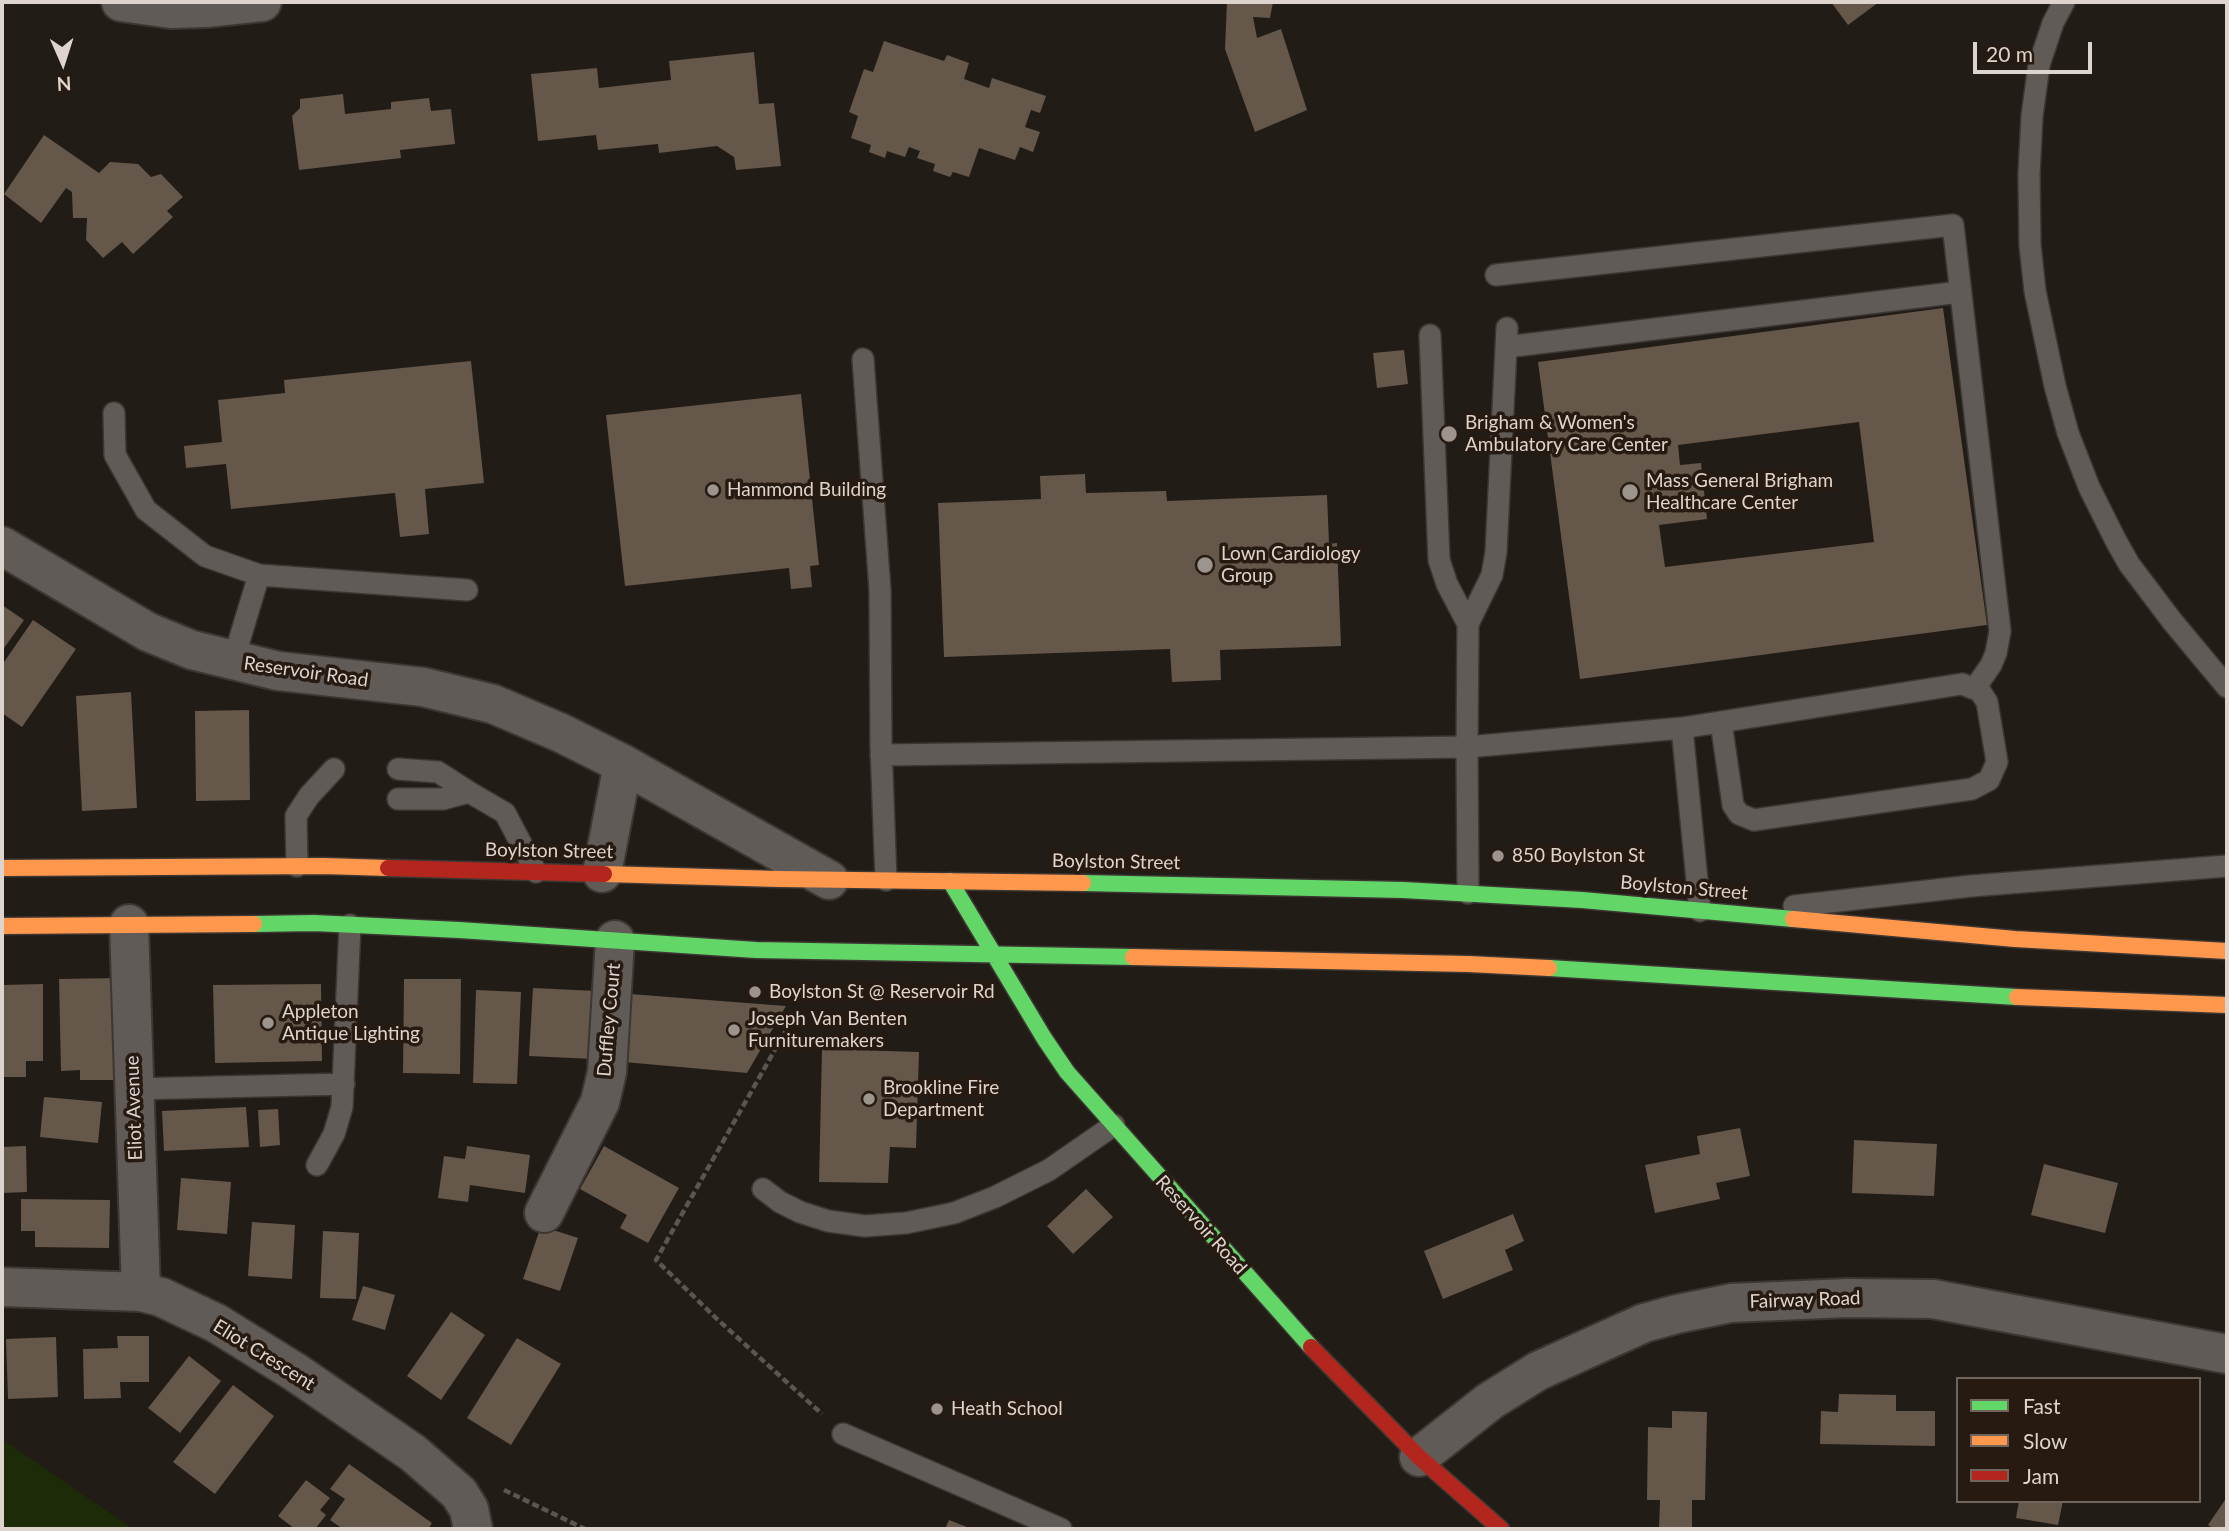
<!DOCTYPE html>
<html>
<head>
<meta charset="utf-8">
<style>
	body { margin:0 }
	#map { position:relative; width:2229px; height:1531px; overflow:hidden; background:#221c16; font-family:Lato,sans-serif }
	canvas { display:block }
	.frame { position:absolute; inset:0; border:4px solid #ddd4cd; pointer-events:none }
	.legend { position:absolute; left:1956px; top:1377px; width:245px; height:126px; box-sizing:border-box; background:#271b11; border:2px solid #70655c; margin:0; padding:9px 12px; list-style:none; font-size:21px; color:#ddd4cd }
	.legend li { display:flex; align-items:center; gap:14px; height:35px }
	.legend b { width:35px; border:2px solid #70655c }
	.north { position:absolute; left:28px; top:28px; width:70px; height:70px; -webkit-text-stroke:5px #271b11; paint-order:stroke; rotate:177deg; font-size:19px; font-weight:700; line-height:28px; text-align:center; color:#ddd4cd }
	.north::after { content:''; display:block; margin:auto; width:24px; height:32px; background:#ddd4cd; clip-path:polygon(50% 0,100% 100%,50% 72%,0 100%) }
	.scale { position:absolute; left:1973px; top:42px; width:119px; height:32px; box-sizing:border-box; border:4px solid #ddd4cd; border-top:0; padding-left:9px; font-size:21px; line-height:24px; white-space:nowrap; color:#ddd4cd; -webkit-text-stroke:5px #271b11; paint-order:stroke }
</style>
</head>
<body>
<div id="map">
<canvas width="2229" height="1531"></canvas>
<div class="frame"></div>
<ul class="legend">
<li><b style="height:9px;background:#63d668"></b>Fast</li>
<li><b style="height:9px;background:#ff974d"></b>Slow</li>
<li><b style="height:9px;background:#b3261e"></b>Jam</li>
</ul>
<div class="north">N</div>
<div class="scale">20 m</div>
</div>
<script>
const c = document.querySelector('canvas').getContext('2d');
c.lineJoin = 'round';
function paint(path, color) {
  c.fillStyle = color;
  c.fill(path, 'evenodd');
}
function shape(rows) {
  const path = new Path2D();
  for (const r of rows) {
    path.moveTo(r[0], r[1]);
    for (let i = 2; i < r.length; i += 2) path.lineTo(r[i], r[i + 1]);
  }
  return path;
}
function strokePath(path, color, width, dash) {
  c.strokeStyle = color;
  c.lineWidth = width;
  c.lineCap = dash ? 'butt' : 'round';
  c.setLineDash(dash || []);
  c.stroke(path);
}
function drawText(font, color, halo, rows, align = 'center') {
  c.font = font + ' Lato,sans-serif';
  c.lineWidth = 7;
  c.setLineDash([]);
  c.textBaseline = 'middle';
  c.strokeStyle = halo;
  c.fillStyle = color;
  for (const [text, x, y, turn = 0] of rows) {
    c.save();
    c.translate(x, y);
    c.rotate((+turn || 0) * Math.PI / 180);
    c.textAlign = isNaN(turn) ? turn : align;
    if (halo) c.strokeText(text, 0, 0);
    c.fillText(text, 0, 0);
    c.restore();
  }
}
paint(shape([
	[2,1439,114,1516,134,1529,2,1529]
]), '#1e2b08');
paint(shape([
	[1227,2,1273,2,1270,18,1253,17,1257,38,1281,29,1307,110,1255,132,1225,49],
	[1831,2,1879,2,1848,25],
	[884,41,944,61,947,55,969,63,964,79,989,88,992,78,1046,96,1040,113,1031,110,1025,127,1040,132,1033,152,1020,147,1015,160,979,148,969,177,953,172,950,177,933,171,935,164,917,158,920,151,909,147,905,157,887,151,885,158,869,152,871,145,851,138,858,116,849,112,864,69,873,72],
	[754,52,759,104,774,103,781,166,736,170,734,157,717,146,659,153,658,144,598,150,596,135,538,141,531,74,597,68,599,88,671,80,669,61],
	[343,94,345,114,391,109,391,102,429,98,431,111,451,109,455,144,400,150,401,158,299,170,292,116,300,108,300,99],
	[44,135,99,173,110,162,138,164,151,177,161,174,183,197,167,211,173,217,133,254,122,242,103,258,86,240,87,218,73,218,72,192,66,188,41,223,4,194],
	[1943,308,1987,625,1580,679,1538,362],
	[1859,422,1874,542,1665,567,1659,525,1707,519,1701,463,1680,465,1678,445],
	[1404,350,1408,384,1377,388,1373,353],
	[471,361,484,483,425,489,429,534,400,537,395,493,231,509,226,464,186,468,184,446,222,442,218,400,285,393,284,380],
	[801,394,819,565,810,566,812,587,791,589,789,568,625,586,606,415],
	[1085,474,1086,493,1166,491,1167,501,1327,495,1329,544,1337,543,1341,646,1220,650,1221,680,1172,682,1170,649,944,657,938,503,1041,499,1040,476],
	[2,605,24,620,2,651],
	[33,620,76,649,22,727,2,713,2,665],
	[131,692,137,808,82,811,76,696],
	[249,710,250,800,196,801,195,711],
	[118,978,120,1080,80,1080,80,1070,61,1071,59,979],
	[404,979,461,979,460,1074,403,1073],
	[43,984,43,1061,26,1061,26,1077,2,1077,2,985],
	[321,984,322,1061,215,1063,213,985],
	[533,988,596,991,593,1059,529,1056],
	[476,990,521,992,517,1084,473,1083],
	[630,994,786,1006,747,1073,624,1062],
	[822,1049,919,1052,916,1148,890,1147,888,1183,819,1182],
	[44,1097,102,1102,98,1143,40,1137],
	[246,1107,249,1147,164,1151,162,1111],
	[278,1109,280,1145,260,1147,258,1110],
	[1740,1128,1750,1176,1716,1183,1720,1199,1655,1213,1645,1165,1700,1154,1697,1136],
	[1854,1140,1937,1144,1934,1196,1852,1193],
	[26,1146,27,1192,2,1193,2,1147],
	[467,1146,530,1155,525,1193,470,1185,468,1202,438,1198,444,1156,465,1159],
	[604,1146,679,1188,648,1243,620,1228,627,1215,580,1189],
	[2044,1164,2118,1183,2105,1233,2031,1215],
	[181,1178,231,1182,227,1234,177,1230],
	[1086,1189,1113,1217,1073,1254,1047,1226],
	[21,1199,110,1200,109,1248,35,1247,35,1231,21,1231],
	[1513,1214,1524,1241,1505,1250,1513,1270,1443,1299,1424,1251],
	[252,1222,295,1225,292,1279,248,1276],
	[541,1226,578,1238,560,1291,523,1279],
	[323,1231,359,1233,356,1299,320,1298],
	[363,1286,395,1295,385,1330,352,1320],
	[451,1312,485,1335,441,1400,407,1376],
	[117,1336,149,1336,149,1382,120,1382,121,1398,84,1399,83,1349,118,1348],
	[56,1337,58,1397,8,1399,6,1339],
	[517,1338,561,1364,511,1445,467,1418],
	[189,1356,221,1381,180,1433,148,1408],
	[233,1385,274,1416,215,1494,173,1462],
	[1839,1394,1896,1395,1896,1411,1935,1411,1935,1446,1820,1444,1821,1411,1838,1412],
	[1672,1411,1707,1412,1705,1500,1692,1500,1692,1529,1659,1529,1660,1500,1647,1500,1648,1427,1672,1428],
	[349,1464,432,1523,428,1529,343,1529,330,1520,345,1499,330,1489],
	[306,1480,330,1498,320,1510,326,1515,315,1529,295,1529,278,1516],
	[2227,1497,2227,1529,2214,1529,2208,1525],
	[2019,1501,2063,1501,2058,1525,2016,1518],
	[949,1520,972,1529,945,1529]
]), '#655749');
const lane = shape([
	[2064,2,2053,23,2039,65,2032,116,2029,174,2030,245,2035,291,2055,386,2068,433,2089,487,2116,541,2129,564,2172,621,2227,687],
	[1496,275,1953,225,2000,631,1996,653,1991,665,1975,688],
	[1430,335,1439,560,1447,584,1468,624],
	[1506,347,1960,292],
	[863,359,880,590,881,746,886,880],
	[114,413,115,455,146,510,205,556,259,575],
	[233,661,259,575,467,590],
	[1682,728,1700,911],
	[881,755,1467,747,1468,624,1492,575,1496,552,1507,328],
	[398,769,438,772,469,792],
	[398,799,443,799,469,792,505,813,536,872],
	[297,866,296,816,309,796,334,769],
	[1468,893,1467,747,1682,728,1962,684,1980,691,1987,702,1997,762,1989,780,1972,789,1754,820,1739,814,1733,805,1721,722],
	[1794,906,1971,886,2227,866],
	[134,1089,344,1084],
	[317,1165,334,1134,342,1107,350,925],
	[763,1189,780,1202,800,1212,828,1221,865,1226,906,1223,954,1213,995,1197,1049,1170,1114,1125],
	[843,1434,1061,1529]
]);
const street = shape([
	[121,2,171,9,206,8,262,2],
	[2,546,148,632,192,650,278,671,423,687,493,704,561,733,623,764,829,880],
	[602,873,623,764],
	[129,924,141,1292],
	[544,1213,600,1102,607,1072,615,940],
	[2,1287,141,1292,161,1297,216,1323,295,1372,413,1453,459,1493,469,1509,473,1529],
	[1419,1457,1490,1401,1538,1371,1644,1323,1677,1314,1731,1303,1848,1298,1933,1299,2227,1354]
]);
const fast = shape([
	[950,881,1044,1038,1067,1072,1311,1347],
	[1083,883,1403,890,1582,900,1793,919],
	[254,924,314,923,459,930,756,950,1133,957],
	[1549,968,2017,997]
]);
const slow = shape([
	[2,868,324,866,388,868],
	[604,874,779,879,1083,883],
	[1793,919,2015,939,2227,951],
	[2,926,254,924],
	[1133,957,1468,964,1549,968],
	[2017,997,2227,1005]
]);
const jam = shape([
	[388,868,604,874],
	[1311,1347,1419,1457,1501,1529]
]);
strokePath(lane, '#3d3733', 24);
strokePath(street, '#3d3733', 42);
strokePath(fast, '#3d3733', 19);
strokePath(slow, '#3d3733', 19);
strokePath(jam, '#3d3733', 19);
strokePath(shape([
	[798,1009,656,1260,717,1319,822,1414],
	[504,1490,585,1529]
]), '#5a5652', 4.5, [7, 3.5]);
strokePath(lane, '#605b57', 21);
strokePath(street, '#605b57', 38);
strokePath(fast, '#63d668', 16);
strokePath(slow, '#ff974d', 16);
strokePath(jam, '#b3261e', 16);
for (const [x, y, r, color] of [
	[1449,434,9,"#9c948d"],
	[713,490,7,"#9c948d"],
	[1630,492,9,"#9c948d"],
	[1205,565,9,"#9c948d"],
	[1498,856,7,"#9c948d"],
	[755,992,7,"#9c948d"],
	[268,1023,7,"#9c948d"],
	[734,1030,7,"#9c948d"],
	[869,1099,7,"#9c948d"],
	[937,1409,7,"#9c948d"]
]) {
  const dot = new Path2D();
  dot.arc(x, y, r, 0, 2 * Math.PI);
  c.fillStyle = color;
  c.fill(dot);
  strokePath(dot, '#271b11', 2.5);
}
drawText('19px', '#ddd4cd', '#271b11', [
	["Brigham & Women's",1465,423],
	["Ambulatory Care Center",1465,445],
	["Mass General Brigham",1646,481],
	["Healthcare Center",1646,503],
	["Hammond Building",727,490],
	["Lown Cardiology",1221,554],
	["Group",1221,576],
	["850 Boylston St",1512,856],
	["Boylston St @ Reservoir Rd",769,992],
	["Appleton",282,1012],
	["Antique Lighting",282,1034],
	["Joseph Van Benten",748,1019],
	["Furnituremakers",748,1041],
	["Brookline Fire",883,1088],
	["Department",883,1110],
	["Heath School",951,1409]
], 'left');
drawText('19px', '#ddd4cd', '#271b11', [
	["Reservoir Road",306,672,8],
	["Boylston Street",549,851,1],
	["Boylston Street",1116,862,1],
	["Boylston Street",1684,888,5],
	["Duffley Court",609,1020,-85],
	["Eliot Avenue",134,1108,-92],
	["Reservoir Road",1201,1225,48],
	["Fairway Road",1805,1300,-2],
	["Eliot Crescent",264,1355,32]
]);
</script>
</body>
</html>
